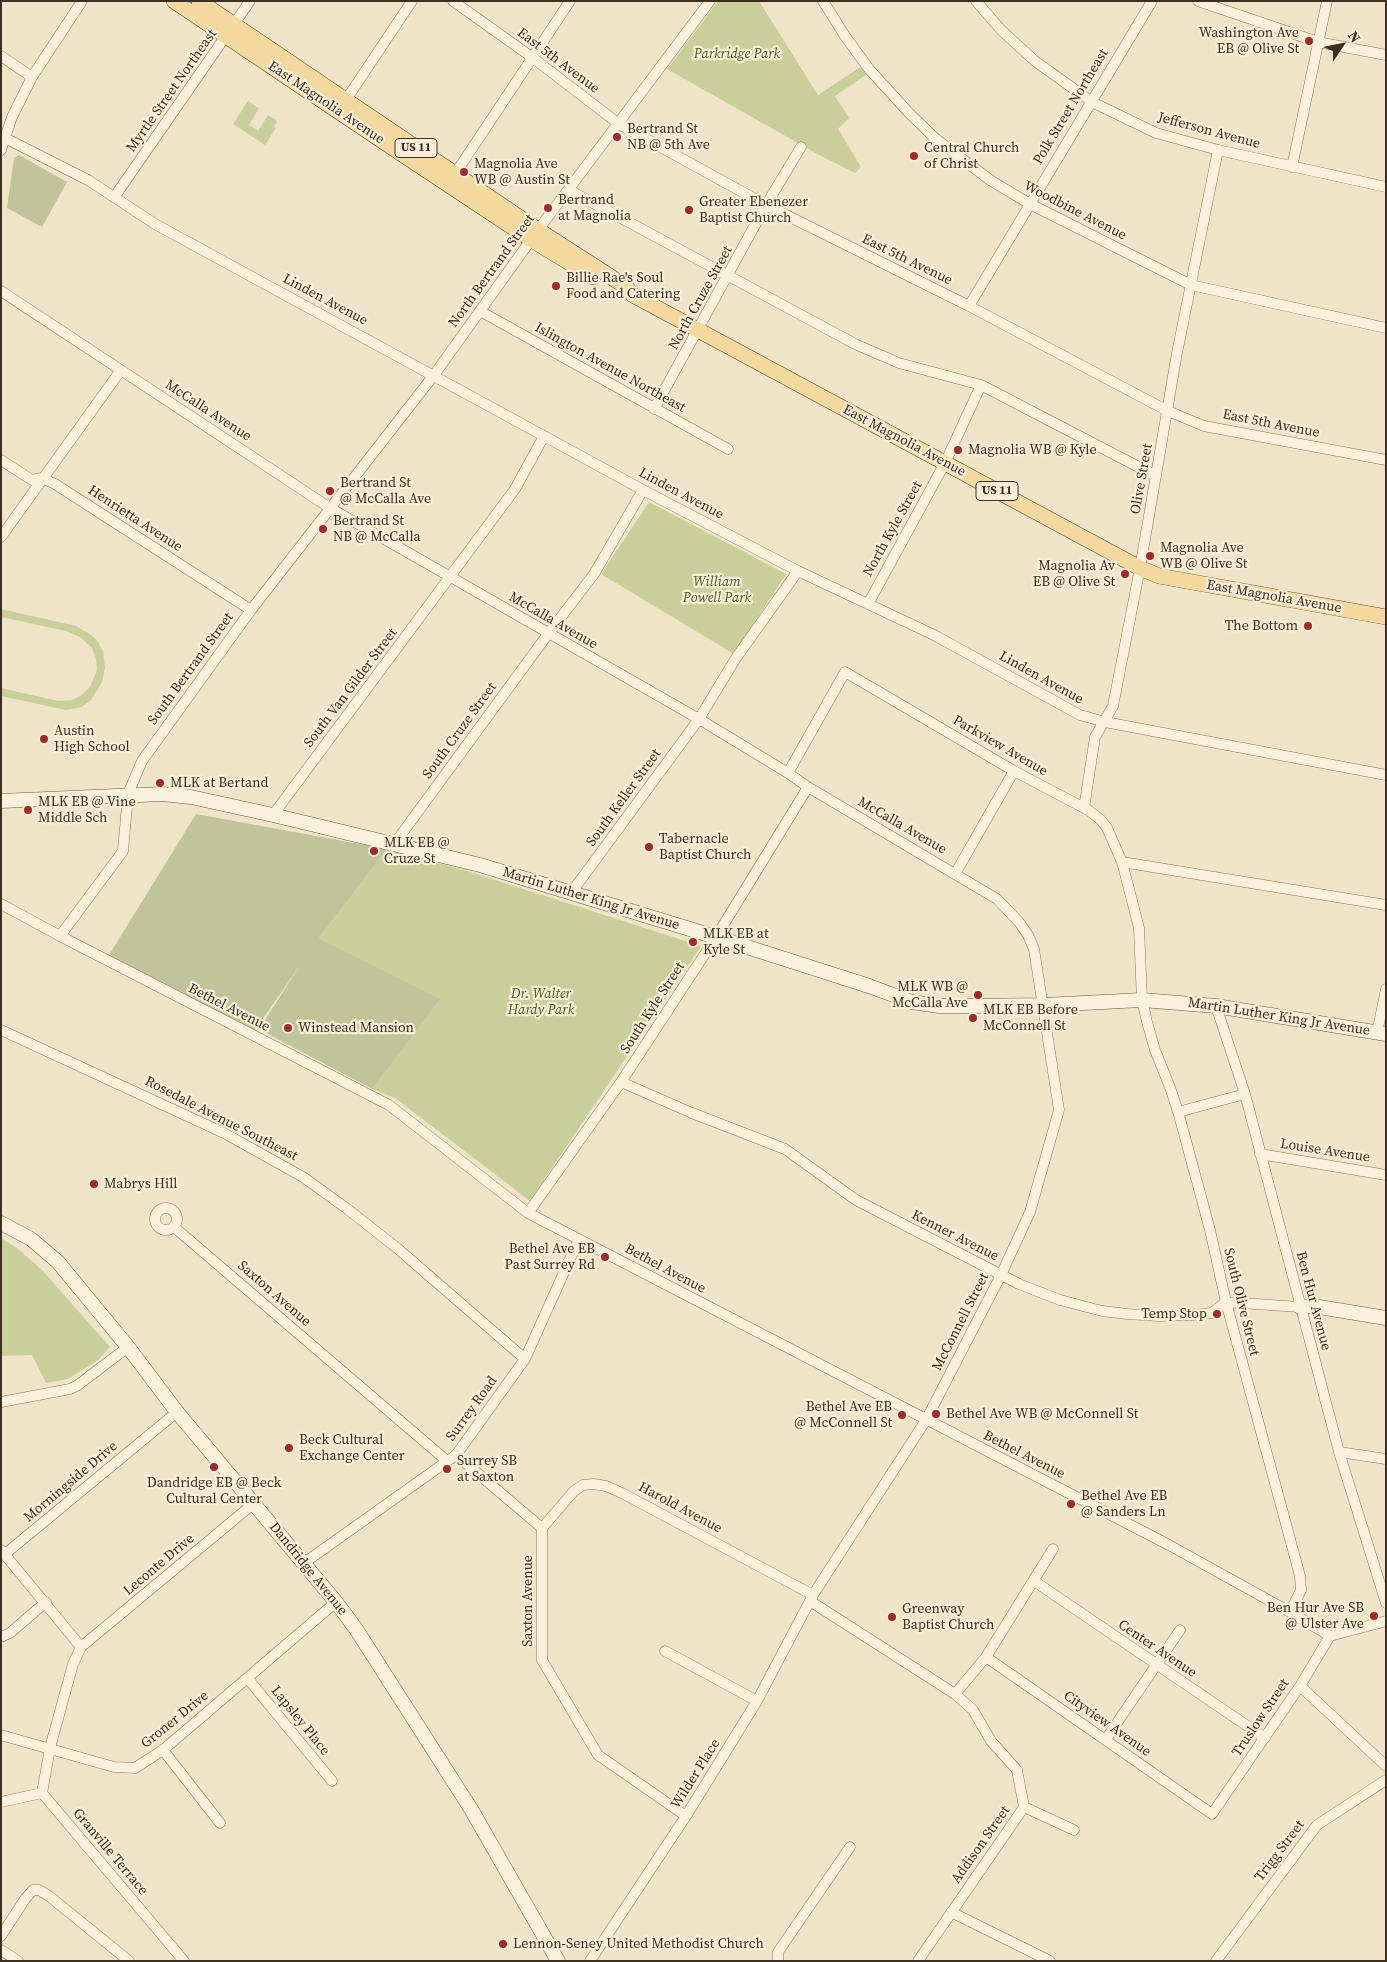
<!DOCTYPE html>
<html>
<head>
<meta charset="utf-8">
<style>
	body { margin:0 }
	#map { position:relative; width:1387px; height:1962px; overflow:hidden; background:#f0e4c8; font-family:"Source Serif 4",serif }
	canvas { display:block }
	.frame { position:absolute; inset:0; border:2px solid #3d2e20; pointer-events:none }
	.north { position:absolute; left:1317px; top:20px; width:50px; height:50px; -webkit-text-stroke:4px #f7eed8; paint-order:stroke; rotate:56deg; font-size:14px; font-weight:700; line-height:20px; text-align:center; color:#3d2e20 }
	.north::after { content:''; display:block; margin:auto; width:18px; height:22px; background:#3d2e20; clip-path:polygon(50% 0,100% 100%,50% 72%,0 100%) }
</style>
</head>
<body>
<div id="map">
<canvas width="1387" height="1962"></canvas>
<div class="frame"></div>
<div class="north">N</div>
</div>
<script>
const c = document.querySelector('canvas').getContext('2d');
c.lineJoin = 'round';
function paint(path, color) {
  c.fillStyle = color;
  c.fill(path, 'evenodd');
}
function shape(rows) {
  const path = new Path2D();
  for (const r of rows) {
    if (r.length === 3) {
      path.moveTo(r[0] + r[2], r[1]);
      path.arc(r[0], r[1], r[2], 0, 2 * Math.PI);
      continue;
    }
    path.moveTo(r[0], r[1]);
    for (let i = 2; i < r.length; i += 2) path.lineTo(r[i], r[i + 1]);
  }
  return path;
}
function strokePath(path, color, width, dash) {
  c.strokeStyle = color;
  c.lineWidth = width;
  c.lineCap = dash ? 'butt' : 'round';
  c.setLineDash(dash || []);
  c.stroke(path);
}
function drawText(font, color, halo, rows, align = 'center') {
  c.font = font + ' "Source Serif 4",serif';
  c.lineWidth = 4.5;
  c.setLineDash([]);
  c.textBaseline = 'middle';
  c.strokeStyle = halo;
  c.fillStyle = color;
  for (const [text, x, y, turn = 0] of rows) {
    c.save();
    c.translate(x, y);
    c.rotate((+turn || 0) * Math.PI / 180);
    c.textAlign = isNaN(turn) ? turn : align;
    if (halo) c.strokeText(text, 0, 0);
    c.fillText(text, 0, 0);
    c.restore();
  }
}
paint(shape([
	[718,1,759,1,818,95,862,66,867,74,835,96,849,118,838,129,861,167,855,173,819,155,667,69],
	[248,101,259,108,249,125,258,131,268,115,277,121,274,127,276,128,265,145,233,124],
	[649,502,786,574,734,654,601,574],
	[1,609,76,626,91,635,97,640,103,651,105,668,102,682,91,700,82,707,66,710,1,696,1,688,58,701,72,700,80,696,90,687,97,670,96,659,92,648,80,637,66,631,1,617],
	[387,849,464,870,701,946,530,1201,395,1098,372,1089,439,999,319,938],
	[1,1238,17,1248,42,1270,110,1347,98,1360,68,1379,46,1383,32,1355,1,1356]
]), '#c9cf9b');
paint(shape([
	[19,155,67,182,42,227,7,208,14,158],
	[196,814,387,849,319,938,440,999,372,1089,259,1029,301,964,255,1030,106,960]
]), '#bfc49a');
const street = shape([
	[453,1,533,58,619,124,766,205,969,306,1168,411,1204,426,1386,460],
	[823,1,845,36,869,69,910,114,936,139,990,180,1030,204,1191,285,1386,328],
	[976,1,1001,30,1035,61,1092,102,1156,133,1218,150,1386,187],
	[1198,1,1318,42,1386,55],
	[1,56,32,77],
	[346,100,412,1],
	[1,136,88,180,155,224,643,490,798,571,934,635,1080,715,1105,722,1386,775],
	[1,150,12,117,32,77,82,1],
	[1292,167,1327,1],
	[455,174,570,1],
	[569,190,855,344,899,363,981,385,1156,476],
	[115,196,250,1],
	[1,291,330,508,699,719,788,773,808,787,997,899,1019,922,1028,935,1034,949,1059,1110,1030,1212,1001,1275,926,1420,813,1595,757,1701,686,1816,590,1961],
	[969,306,1152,1],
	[480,311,728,449],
	[654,409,766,205,801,147],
	[1,460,32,480,42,478,55,484,251,610],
	[1,537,121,370],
	[868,604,945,463,981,385],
	[788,773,845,672,1014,771,1088,810,1101,820,1107,828,1122,862,1139,928,1142,1000,1147,1022,1155,1050,1171,1090,1179,1115,1210,1230,1226,1302,1300,1576,1301,1590,1290,1612],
	[1084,808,1095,737,1113,706,1140,568,1177,353,1218,150],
	[273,815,515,489,544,436],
	[395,843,548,634,594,574,643,490],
	[1122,862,1386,905],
	[955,874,1014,771],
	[571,893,699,719,736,658,798,571],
	[1,904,60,936,389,1105,528,1213,1169,1545,1290,1612,1330,1636],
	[60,936,123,851,128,794,142,761,251,610,434,375,538,230,710,1],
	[1216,1006,1245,1094,1339,1452,1386,1603],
	[1,1030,224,1133,303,1177,346,1208,397,1248,525,1359],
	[1377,1033,1386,989],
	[621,1082,692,1113,785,1149,856,1200,1019,1284,1060,1300,1102,1311,1127,1314,1159,1316,1193,1315,1212,1313,1226,1302,1300,1307],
	[1178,1112,1245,1094],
	[1260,1154,1386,1175],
	[166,1219,11],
	[528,1213,621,1082,716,937,808,787],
	[174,1227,447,1461],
	[1,1402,70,1389,78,1385,128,1347],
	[1339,1452,1386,1459],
	[456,1455,542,1528,542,1660,598,1755,686,1816],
	[542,1528,574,1491,583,1485,593,1484,606,1486,622,1493,813,1595],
	[1,1550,81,1647],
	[5,1554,177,1412],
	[304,1563,456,1455,525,1359,579,1239],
	[1034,1581,1265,1738],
	[810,1601,955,1694,973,1710,991,1741,1017,1770,1024,1807,918,1961],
	[1330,1636,1386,1621],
	[1,1637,10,1633,46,1602],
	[665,1651,757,1701],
	[986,1657,1212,1814,1300,1686,1330,1636],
	[248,1679,332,1781],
	[1300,1686,1386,1766],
	[955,1694,986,1657,1053,1549],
	[1,1735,114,1767,135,1768,163,1750,336,1602],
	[1106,1739,1180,1630],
	[163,1750,220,1823],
	[42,1793,50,1748,73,1664,81,1647,253,1504],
	[42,1793,184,1961],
	[1,1802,42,1793],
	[1024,1807,1074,1830],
	[951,1912,1050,1961],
	[1,1936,25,1899,33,1890,39,1890,49,1896,129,1961],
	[1,1950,18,1961],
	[778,1961,778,1952,850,1847],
	[1216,1961,1317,1825,1386,1780]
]);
const secondary = shape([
	[1,801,162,794,191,797,273,815,480,865,716,937,869,986,912,1002,939,1006,966,1006,1044,1005,1142,1000,1216,1006,1386,1034],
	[1,1223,31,1239,58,1262,128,1347,177,1412,336,1602,356,1629,471,1809,558,1961],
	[1300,1307,1313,1306,1386,1318]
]);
const primary = shape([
	[174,1,399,152,532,240,593,277],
	[199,1,538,230,625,286,633,295,1140,568,1159,576,1386,617]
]);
strokePath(street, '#8d765c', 11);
strokePath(secondary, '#6f573f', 15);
strokePath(primary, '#5b4430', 16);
strokePath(street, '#faf1dc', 10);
strokePath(secondary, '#faf1dc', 14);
strokePath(primary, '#f3d9a0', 15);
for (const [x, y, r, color] of [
	[1309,41,5,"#9e2a2b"],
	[617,137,5,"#9e2a2b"],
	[914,156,5,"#9e2a2b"],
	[464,172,5,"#9e2a2b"],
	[548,208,5,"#9e2a2b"],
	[689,210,5,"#9e2a2b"],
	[556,286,5,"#9e2a2b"],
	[958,450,5,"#9e2a2b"],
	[330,491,5,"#9e2a2b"],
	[323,529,5,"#9e2a2b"],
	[1150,556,5,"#9e2a2b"],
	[1125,574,5,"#9e2a2b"],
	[1308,626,5,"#9e2a2b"],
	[44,739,5,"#9e2a2b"],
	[160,783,5,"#9e2a2b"],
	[28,810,5,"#9e2a2b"],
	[649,847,5,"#9e2a2b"],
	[374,851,5,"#9e2a2b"],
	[693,942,5,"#9e2a2b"],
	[978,995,5,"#9e2a2b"],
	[973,1018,5,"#9e2a2b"],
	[288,1028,5,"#9e2a2b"],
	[94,1184,5,"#9e2a2b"],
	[605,1257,5,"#9e2a2b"],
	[1217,1314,5,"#9e2a2b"],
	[936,1414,5,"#9e2a2b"],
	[902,1415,5,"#9e2a2b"],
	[289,1448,5,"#9e2a2b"],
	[214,1467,5,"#9e2a2b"],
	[447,1469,5,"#9e2a2b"],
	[1071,1504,5,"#9e2a2b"],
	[1374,1616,5,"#9e2a2b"],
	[892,1617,5,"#9e2a2b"],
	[503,1944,5,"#9e2a2b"]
]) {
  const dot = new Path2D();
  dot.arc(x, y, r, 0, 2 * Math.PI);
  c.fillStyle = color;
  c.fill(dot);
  strokePath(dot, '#f7eed8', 2);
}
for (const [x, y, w] of [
	[416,148,42],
	[997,491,42]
]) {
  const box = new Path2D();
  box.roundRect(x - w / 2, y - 9.5, w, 19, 4);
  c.fillStyle = '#f7eed8';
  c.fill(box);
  strokePath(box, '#3d2e20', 1);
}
drawText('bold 12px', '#3d2e20', null, [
	["US 11",416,148],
	["US 11",997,491]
]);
drawText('14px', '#3d2e20', '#f7eed8', [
	["Washington Ave",1299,33,"right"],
	["EB @ Olive St",1299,49,"right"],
	["Bertrand St",627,129],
	["NB @ 5th Ave",627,145],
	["Central Church",924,148],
	["of Christ",924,164],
	["Magnolia Ave",474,164],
	["WB @ Austin St",474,180],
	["Bertrand",558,200],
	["at Magnolia",558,216],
	["Greater Ebenezer",699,202],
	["Baptist Church",699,218],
	["Billie Rae's Soul",566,278],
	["Food and Catering",566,294],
	["Magnolia WB @ Kyle",968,450],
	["Bertrand St",340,483],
	["@ McCalla Ave",340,499],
	["Bertrand St",333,521],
	["NB @ McCalla",333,537],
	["Magnolia Ave",1160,548],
	["WB @ Olive St",1160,564],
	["Magnolia Av",1115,566,"right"],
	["EB @ Olive St",1115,582,"right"],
	["The Bottom",1298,626,"right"],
	["Austin",54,731],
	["High School",54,747],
	["MLK at Bertand",170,783],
	["MLK EB @ Vine",38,802],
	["Middle Sch",38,818],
	["Tabernacle",659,839],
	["Baptist Church",659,855],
	["MLK EB @",384,843],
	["Cruze St",384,859],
	["MLK EB at",703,934],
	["Kyle St",703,950],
	["MLK WB @",968,987,"right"],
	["McCalla Ave",968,1003,"right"],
	["MLK EB Before",983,1010],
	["McConnell St",983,1026],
	["Winstead Mansion",298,1028],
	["Mabrys Hill",104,1184],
	["Bethel Ave EB",595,1249,"right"],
	["Past Surrey Rd",595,1265,"right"],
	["Temp Stop",1207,1314,"right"],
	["Bethel Ave EB",892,1407,"right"],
	["@ McConnell St",892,1423,"right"],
	["Bethel Ave WB @ McConnell St",946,1414],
	["Beck Cultural",299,1440],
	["Exchange Center",299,1456],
	["Surrey SB",457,1461],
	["at Saxton",457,1477],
	["Dandridge EB @ Beck",214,1483,"center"],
	["Cultural Center",214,1499,"center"],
	["Bethel Ave EB",1081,1496],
	["@ Sanders Ln",1081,1512],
	["Ben Hur Ave SB",1364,1608,"right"],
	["@ Ulster Ave",1364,1624,"right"],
	["Greenway",902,1609],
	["Baptist Church",902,1625],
	["Lennon-Seney United Methodist Church",513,1944]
], 'left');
drawText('italic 14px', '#4d5a26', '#f7eed8', [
	["Parkridge Park",737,54],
	["William",717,582],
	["Powell Park",717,598],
	["Dr. Walter",541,994],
	["Hardy Park",541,1010]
]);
drawText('14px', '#3d2e20', '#f7eed8', [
	["East 5th Avenue",558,61,37],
	["Myrtle Street Northeast",172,91,-55],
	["East Magnolia Avenue",326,103,34],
	["Polk Street Northeast",1071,107,-59],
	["Jefferson Avenue",1209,131,15],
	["Woodbine Avenue",1075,211,27],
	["East 5th Avenue",907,260,26],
	["North Bertrand Street",492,271,-54],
	["North Cruze Street",701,298,-61],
	["Linden Avenue",325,300,28],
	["Islington Avenue Northeast",610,368,29],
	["McCalla Avenue",208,411,33],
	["East 5th Avenue",1271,424,11],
	["East Magnolia Avenue",904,441,28],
	["Olive Street",1142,479,-80],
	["Linden Avenue",681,494,28],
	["Henrietta Avenue",135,519,33],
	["North Kyle Street",893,529,-61],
	["East Magnolia Avenue",1274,597,10],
	["McCalla Avenue",553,621,30],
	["South Bertrand Street",191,669,-54],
	["Linden Avenue",1041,678,29],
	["South Van Gilder Street",351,688,-53],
	["South Cruze Street",460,731,-54],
	["Parkview Avenue",1000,746,30],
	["South Keller Street",624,798,-54],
	["McCalla Avenue",902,826,30],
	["Martin Luther King Jr Avenue",591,899,17],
	["Bethel Avenue",229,1008,27],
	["South Kyle Street",653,1008,-57],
	["Martin Luther King Jr Avenue",1279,1017,9],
	["Rosedale Avenue Southeast",221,1119,27],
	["Louise Avenue",1325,1151,9],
	["Kenner Avenue",955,1236,27],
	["Bethel Avenue",665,1269,28],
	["Saxton Avenue",274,1294,41],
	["Ben Hur Avenue",1313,1301,75],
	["South Olive Street",1241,1302,76],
	["McConnell Street",961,1322,-63],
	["Surrey Road",472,1409,-54],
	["Bethel Avenue",1024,1455,27],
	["Morningside Drive",71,1482,-40],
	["Harold Avenue",680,1508,28],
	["Leconte Drive",159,1565,-40],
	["Dandridge Avenue",308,1569,51],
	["Saxton Avenue",528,1601,-90],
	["Center Avenue",1157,1649,34],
	["Truslow Street",1261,1718,-56],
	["Groner Drive",175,1720,-39],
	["Lapsley Place",300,1721,51],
	["Cityview Avenue",1107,1724,35],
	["Wilder Place",696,1774,-58],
	["Addison Street",981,1845,-55],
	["Trigg Street",1280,1851,-53],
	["Granville Terrace",110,1852,50]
]);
</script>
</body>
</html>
